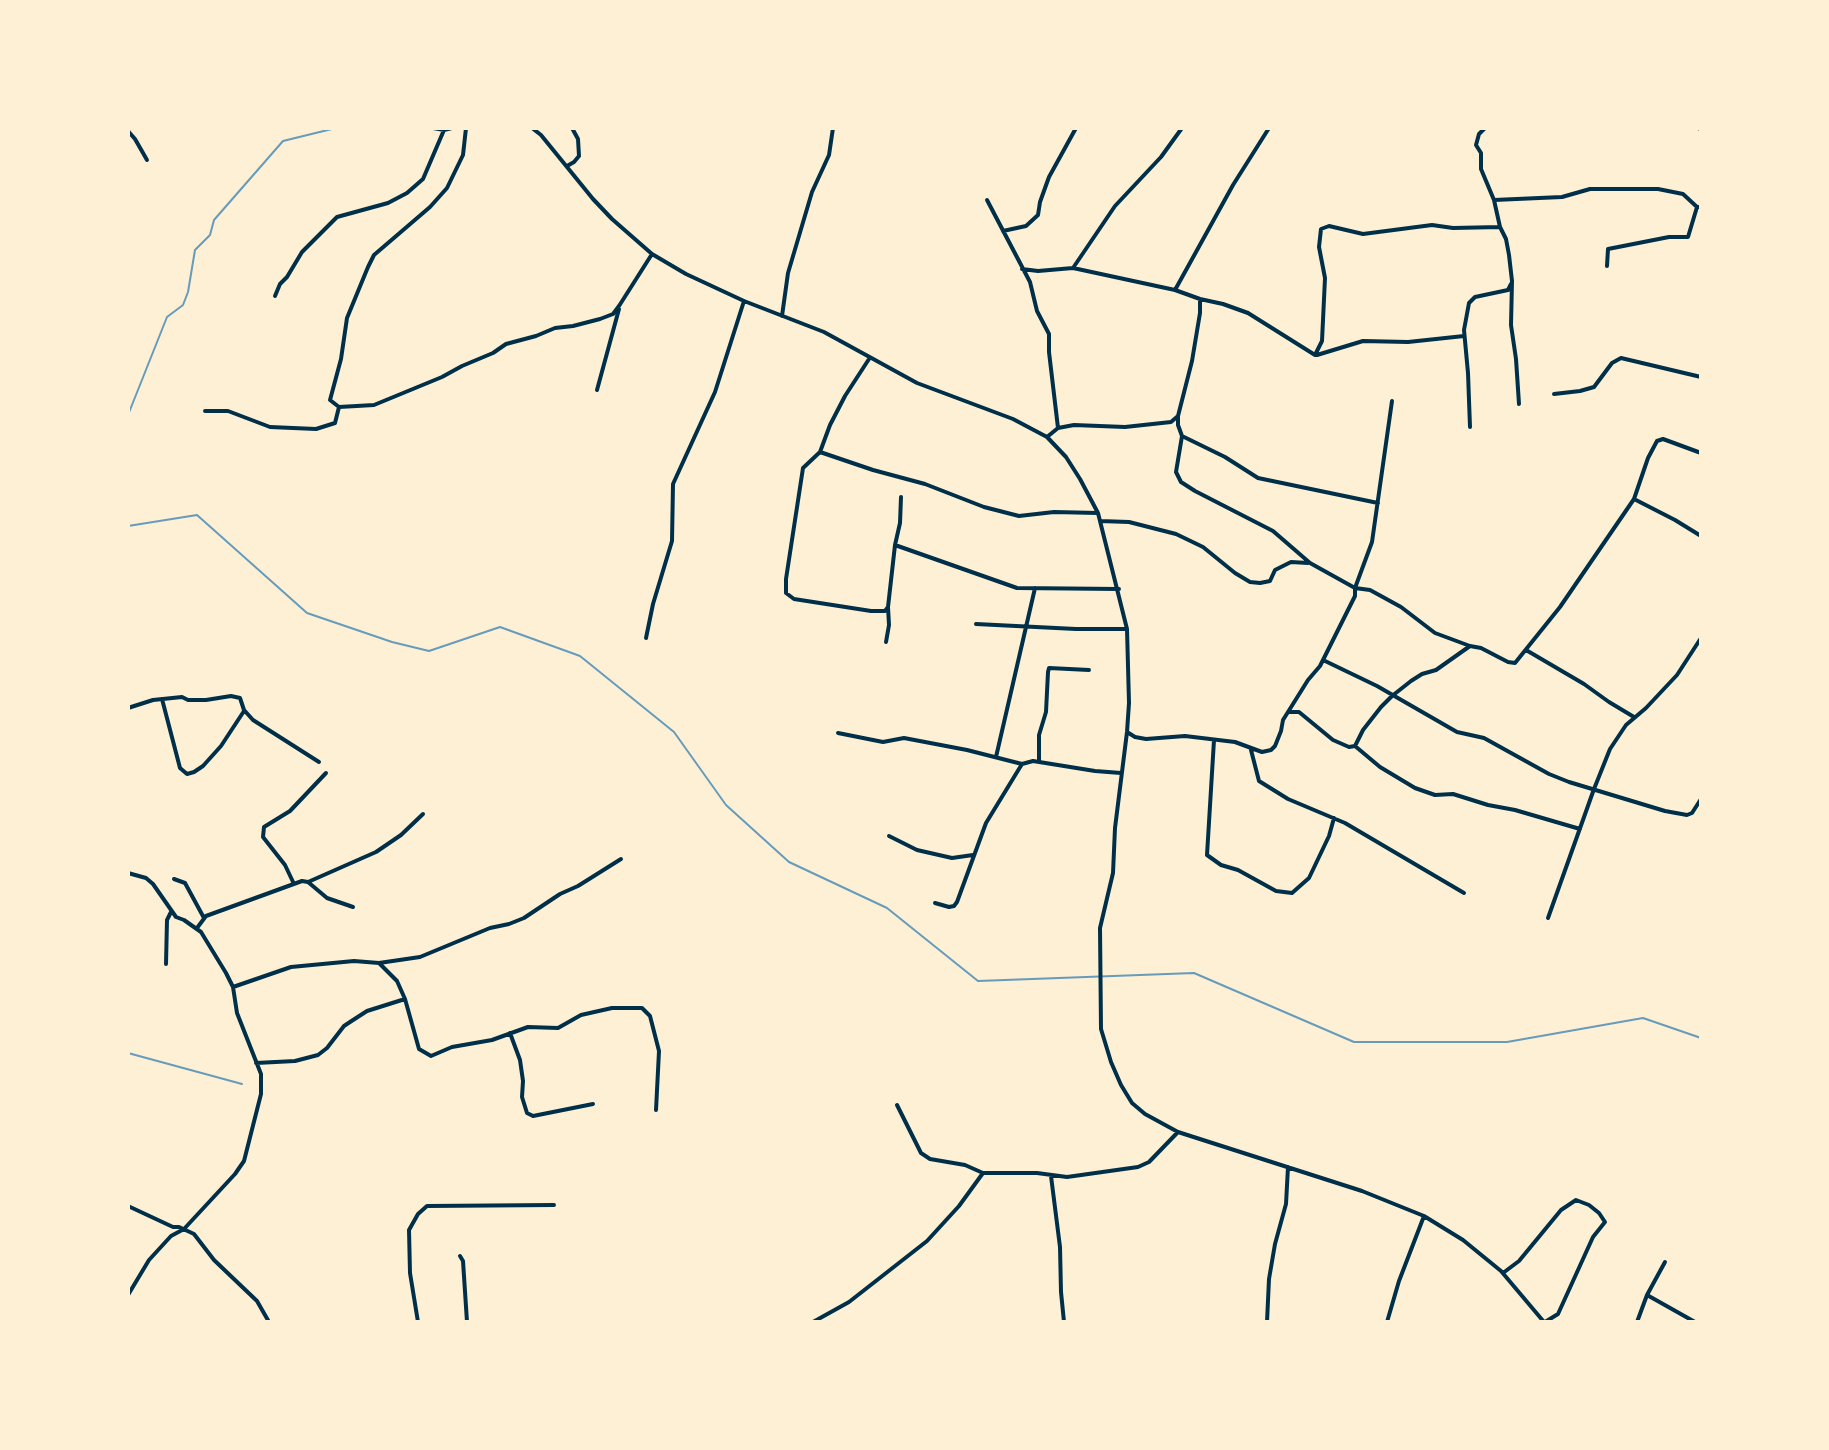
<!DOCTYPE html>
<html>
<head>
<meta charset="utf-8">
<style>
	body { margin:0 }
	#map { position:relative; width:1829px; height:1450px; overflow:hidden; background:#fdf0d5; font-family:Mulish,sans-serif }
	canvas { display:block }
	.frame { position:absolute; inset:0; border:130px solid #fdf0d5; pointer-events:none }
</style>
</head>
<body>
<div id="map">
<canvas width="1829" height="1450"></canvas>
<div class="frame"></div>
</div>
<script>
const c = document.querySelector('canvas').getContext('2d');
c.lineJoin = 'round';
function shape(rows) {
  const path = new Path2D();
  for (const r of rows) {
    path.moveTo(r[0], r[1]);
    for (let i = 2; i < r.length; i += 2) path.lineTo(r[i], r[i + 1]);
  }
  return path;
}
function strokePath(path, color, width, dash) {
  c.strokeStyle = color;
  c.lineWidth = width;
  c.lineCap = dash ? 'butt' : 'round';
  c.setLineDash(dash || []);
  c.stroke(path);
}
strokePath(shape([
	[128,415,167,317,183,305,188,292,195,250,210,235,214,220,283,141,336,128],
	[128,526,197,515,307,613,392,642,429,651,500,627,580,656,674,732,726,805,789,862,887,908,978,981,1194,973,1354,1042,1507,1042,1643,1018,1701,1038],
	[128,1053,242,1084]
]), '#669bbc', 2);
strokePath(shape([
	[433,128,444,130,452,128],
	[466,128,463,155,447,188,430,207,374,255,368,267,347,318,341,359,330,400,339,407,374,405,442,377,462,366,493,353,506,344,536,336,555,328,573,326,600,319,613,314,619,306,652,254],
	[532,128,541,135,593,199,612,219,652,254,686,274,744,301,824,332,917,383,1013,419,1047,437,1066,457,1080,479,1098,513,1127,629,1129,703,1127,732,1115,828,1113,873,1100,928,1101,1029,1111,1062,1121,1085,1132,1103,1145,1114,1178,1132,1362,1191,1424,1216,1463,1240,1501,1271,1544,1322],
	[1485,128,1479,134,1476,145,1481,153,1481,169,1494,200,1500,227,1506,239,1509,255,1512,281,1511,325,1516,359,1519,404],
	[1698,128,1701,129],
	[128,131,135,139,147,160],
	[567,166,574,162,579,156,578,139,572,128],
	[987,200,1030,282,1037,311,1049,334,1049,352,1058,428],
	[1494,200,1562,197,1590,189,1658,189,1683,194,1697,207,1701,207],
	[1003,231,1026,226,1038,215,1040,202,1049,177,1076,128],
	[1607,266,1608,249,1669,237,1688,237,1697,207],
	[1073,268,1115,206,1161,157,1182,128],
	[1022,269,1038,271,1073,268,1175,290,1200,299,1223,304,1248,313,1315,355],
	[1175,290,1233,185,1269,128],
	[275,296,280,284,287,277,302,252,337,217,388,203,407,193,423,179,444,130],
	[782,316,788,273,812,192,829,155,833,128],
	[1315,355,1322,341,1325,278,1319,247,1321,229,1329,226,1363,234,1432,225,1453,228,1500,227],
	[1317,355,1363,341,1408,342,1464,336],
	[869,359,845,396,830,425,820,452,803,468,786,579,786,593,794,599,871,611,885,611,888,607],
	[597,390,619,309],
	[1554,394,1580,391,1594,387,1612,363,1621,358,1701,377],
	[205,411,228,411,270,427,316,429,335,423,339,407],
	[1178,416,1178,425,1182,436,1176,472,1181,482,1195,491,1273,531,1310,563,1355,588,1370,590,1401,607,1435,633,1470,646],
	[1470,427,1468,373,1464,330,1469,303,1475,297,1508,290,1511,284],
	[1182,436,1225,457,1258,478,1378,503],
	[1047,437,1058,428,1074,425,1125,427,1171,422,1178,416,1192,361,1200,313,1200,299],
	[820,452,873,470,925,484,984,507,1019,516,1054,512,1098,513],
	[1634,499,1675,520,1701,536],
	[1100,521,1129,522,1176,534,1203,547,1235,573,1250,582,1260,583,1270,581,1275,570,1291,562,1308,563],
	[895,545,1017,588,1119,589],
	[976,624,1076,629,1127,629],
	[646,638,653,604,672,541,673,484,715,392,744,301],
	[886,642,889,625,888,607,895,545,900,523,901,497],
	[1526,650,1584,684,1609,702,1634,717],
	[1323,660,1377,686,1457,732,1484,738,1549,774,1569,782,1665,811,1687,815,1692,813,1701,799],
	[162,699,180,768,187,774,194,772,203,766,221,746,244,711],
	[128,708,153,700,182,697,188,700,206,700,231,696,240,698,244,710,253,720,319,762],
	[1288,712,1299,712,1333,740,1349,747,1355,746,1363,730,1381,707,1392,696,1411,681,1422,674,1436,670,1470,646,1481,648,1508,662,1515,663,1560,607,1634,499,1648,458,1657,441,1663,439,1701,453],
	[1127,732,1135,737,1146,739,1185,736,1235,742,1262,752,1271,750,1275,746,1281,731,1283,720,1308,680,1320,666,1355,596,1355,588,1372,542,1392,401],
	[838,733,883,742,904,738,967,750,1022,764],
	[1214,740,1207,855,1221,865,1238,870,1276,891,1292,893,1309,878,1329,836,1334,818],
	[1355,746,1380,767,1415,788,1435,795,1453,794,1488,805,1515,810,1580,829],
	[1251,750,1259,781,1288,799,1345,823,1464,893],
	[996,757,1035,588],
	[1039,762,1039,735,1046,712,1048,672,1049,668,1089,670],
	[889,836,917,850,952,858,973,855],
	[128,873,146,878,153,884,176,917,184,920,201,932,226,973,233,987,237,1013,261,1074,261,1094,244,1161,235,1174,184,1229,171,1236,149,1260,128,1295],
	[174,879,185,883,204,918],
	[308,882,376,852,401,835,423,814],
	[294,884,285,865,263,837,264,827,290,811,326,773],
	[935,903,949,907,954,906,957,902,986,823,1022,764,1033,761,1095,771,1121,773],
	[1548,918,1594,789,1610,749,1626,725,1646,708,1677,675,1701,638],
	[197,928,206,916,302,881,308,882,327,898,353,907],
	[166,964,167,920,171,912],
	[233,987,291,967,354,961,379,963],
	[405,999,419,1049,431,1056,452,1047,492,1040,528,1027,558,1028,581,1015,612,1008,642,1008,650,1016,659,1051,656,1110],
	[510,1033,520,1060,523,1081,522,1097,527,1113,533,1116,593,1104],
	[256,1063,295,1061,318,1055,327,1048,344,1026,350,1022,367,1011,405,999,397,981,379,963,420,957,490,928,509,924,524,918,560,894,578,886,621,859],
	[897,1105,921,1153,930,1159,965,1165,983,1173,1037,1173,1067,1177,1138,1167,1149,1162,1178,1132],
	[1051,1176,1060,1247,1061,1292,1064,1322],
	[128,1206,173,1227,179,1227,194,1234,214,1260,257,1301,269,1322],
	[460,1256,463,1261,467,1322],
	[1503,1273,1519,1261,1561,1210,1576,1200,1589,1205,1599,1213,1605,1222,1593,1237,1558,1314,1545,1322],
	[1647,1295,1695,1322],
	[418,1322,410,1273,409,1230,418,1214,427,1206,554,1205],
	[813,1322,849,1302,927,1241,959,1206,983,1173],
	[1267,1322,1269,1279,1275,1244,1286,1204,1288,1167],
	[1387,1322,1399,1281,1424,1216],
	[1637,1322,1647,1295,1665,1262]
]), '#003049', 4);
</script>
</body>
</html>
